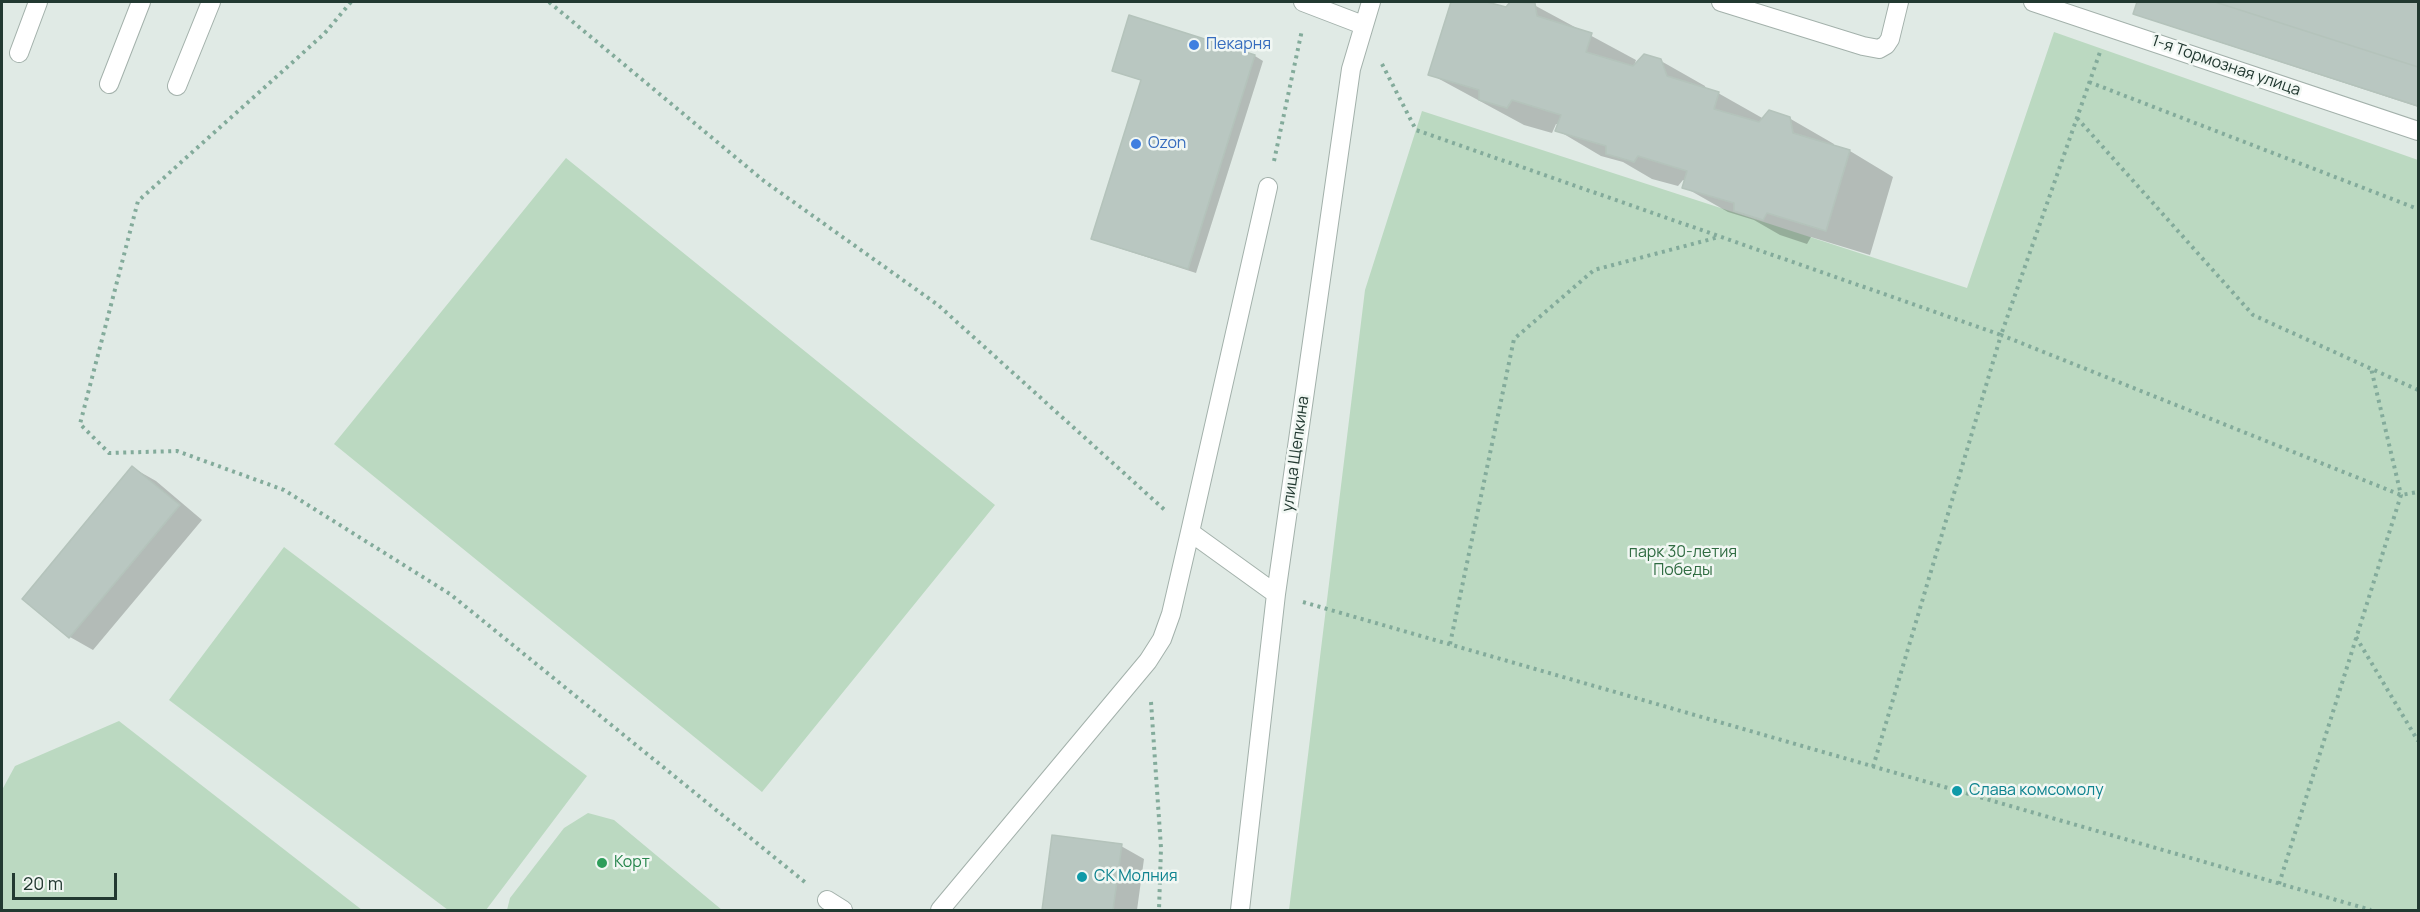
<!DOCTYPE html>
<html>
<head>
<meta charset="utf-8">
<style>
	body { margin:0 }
	#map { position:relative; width:2420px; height:912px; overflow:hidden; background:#e0eae5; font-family:Manrope,sans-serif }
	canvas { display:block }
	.frame { position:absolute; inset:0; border:3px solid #223931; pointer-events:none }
	.scale { position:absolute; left:12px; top:873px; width:105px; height:27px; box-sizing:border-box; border:3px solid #223931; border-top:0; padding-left:8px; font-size:18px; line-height:21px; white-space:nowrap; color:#223931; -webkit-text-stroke:4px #f1f7f3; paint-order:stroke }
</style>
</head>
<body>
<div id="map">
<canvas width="2420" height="912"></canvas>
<div class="frame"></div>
<div class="scale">20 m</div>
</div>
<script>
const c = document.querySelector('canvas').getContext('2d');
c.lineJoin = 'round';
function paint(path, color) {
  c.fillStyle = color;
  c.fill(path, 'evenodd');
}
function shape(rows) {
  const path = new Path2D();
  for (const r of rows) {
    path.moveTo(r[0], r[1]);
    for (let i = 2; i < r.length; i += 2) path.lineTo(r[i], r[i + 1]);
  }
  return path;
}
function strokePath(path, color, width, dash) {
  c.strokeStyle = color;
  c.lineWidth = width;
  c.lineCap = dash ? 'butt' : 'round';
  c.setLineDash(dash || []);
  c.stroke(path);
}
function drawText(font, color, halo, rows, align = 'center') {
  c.font = font + ' Manrope,sans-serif';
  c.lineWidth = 5;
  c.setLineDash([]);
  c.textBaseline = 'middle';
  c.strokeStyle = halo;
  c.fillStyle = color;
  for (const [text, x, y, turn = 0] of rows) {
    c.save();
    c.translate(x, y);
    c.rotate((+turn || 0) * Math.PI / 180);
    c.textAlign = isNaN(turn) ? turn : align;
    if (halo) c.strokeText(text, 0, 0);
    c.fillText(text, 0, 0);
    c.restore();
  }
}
paint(shape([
	[2054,32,2418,160,2418,910,1289,910,1365,290,1422,111,1967,288],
	[566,158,995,505,762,792,334,444],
	[284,547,587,776,486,910,448,910,169,700],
	[119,721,362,910,2,910,2,790,15,766],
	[588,813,614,820,722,910,507,910,510,898,564,828]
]), '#bbd9c1');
paint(shape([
	[1452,2,1482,2,1507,9,1511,2,1534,5,1636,60,1633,69,1661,61,1705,86,1706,89,1718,93,1764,119,1789,118,1834,144,1834,147,1850,151,1893,177,1870,255,1811,237,1807,244,1780,235,1754,220,1728,212,1684,187,1686,181,1683,180,1678,186,1652,179,1623,162,1601,156,1557,130,1559,125,1556,124,1552,133,1524,125,1430,74],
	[2139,2,2418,2,2418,107,2142,17,2135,13],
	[1130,17,1255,56,1263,61,1196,273,1100,242,1093,238,1142,81,1114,70],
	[133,468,156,481,202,520,93,650,70,637,24,599],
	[1053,837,1121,846,1144,859,1137,910,1043,910]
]), '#0003');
const building = shape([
	[1451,2,1487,2,1506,7,1510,2,1535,3,1537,16,1592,33,1586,52,1633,66,1644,54,1661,59,1667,76,1719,92,1714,109,1759,122,1769,110,1790,117,1793,133,1850,150,1826,231,1767,213,1763,220,1734,211,1734,203,1682,188,1687,171,1638,156,1634,162,1606,154,1606,146,1555,131,1561,115,1512,100,1507,108,1479,100,1479,90,1428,75,1451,2],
	[2137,2,2215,2,2418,67,2418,106,2133,14,2137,2],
	[2215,2,2418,2,2418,67,2215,2],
	[1129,15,1255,55,1188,269,1091,239,1141,80,1112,71,1129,15],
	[132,466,180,505,69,638,22,599,132,466],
	[1052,835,1122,844,1113,910,1042,910,1052,835]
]);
paint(building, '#b9c7c1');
strokePath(building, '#b4c3bb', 1.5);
const minor = shape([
	[1303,2,1363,25],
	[1721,2,1863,46,1879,49,1886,45,1890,39,1899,2],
	[2033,2,2418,131],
	[19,53,38,2],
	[109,84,141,2],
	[177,86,211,2],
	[1268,187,1190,532,1276,594],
	[827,900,843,910],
	[940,910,1148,661,1162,639,1171,614,1190,532],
	[1240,910,1276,594,1351,69,1371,2]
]);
strokePath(minor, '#a3b1ab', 20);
strokePath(shape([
	[351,2,324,34,138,201,80,424,109,453,177,451,284,490,450,594,806,883],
	[549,2,764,181,938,305,1167,512],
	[1382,64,1416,130,2001,335,2100,52],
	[2089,82,2418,209],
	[2077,118,2253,315,2418,390],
	[1274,161,1302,30],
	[1303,602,2371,910],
	[2356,637,2418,741],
	[1450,644,1514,339,1594,270,1719,237],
	[1151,702,1161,848,1159,910],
	[1873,767,2001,335,2401,495,2418,492],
	[2279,884,2401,495,2371,368]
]), '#83ab9b', 4, [3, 4.5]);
strokePath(minor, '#fff', 18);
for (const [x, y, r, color] of [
	[1194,45,6,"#3f7fe0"],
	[1136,144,6,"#3f7fe0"],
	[1957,791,6,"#0f9aa8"],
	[602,863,6,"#2e9e5b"],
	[1082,877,6,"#0f9aa8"]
]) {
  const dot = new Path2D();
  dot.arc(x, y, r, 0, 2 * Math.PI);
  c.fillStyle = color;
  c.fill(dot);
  strokePath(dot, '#f1f7f3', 2);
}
drawText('16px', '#366cbe', '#f1f7f3', [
	["Пекарня",1206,45],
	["Ozon",1148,144]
], 'left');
drawText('16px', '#223931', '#f1f7f3', [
	["1-я Тормозная улица",2226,66,19],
	["улица Щепкина",1296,454,-82]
]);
drawText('16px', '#306c42', '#f1f7f3', [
	["парк 30-летия",1683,553],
	["Победы",1683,571]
]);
drawText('16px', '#0d838f', '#f1f7f3', [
	["Слава комсомолу",1969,791],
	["СК Молния",1094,877]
], 'left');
drawText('16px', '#27864d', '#f1f7f3', [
	["Корт",614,863]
], 'left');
</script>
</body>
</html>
